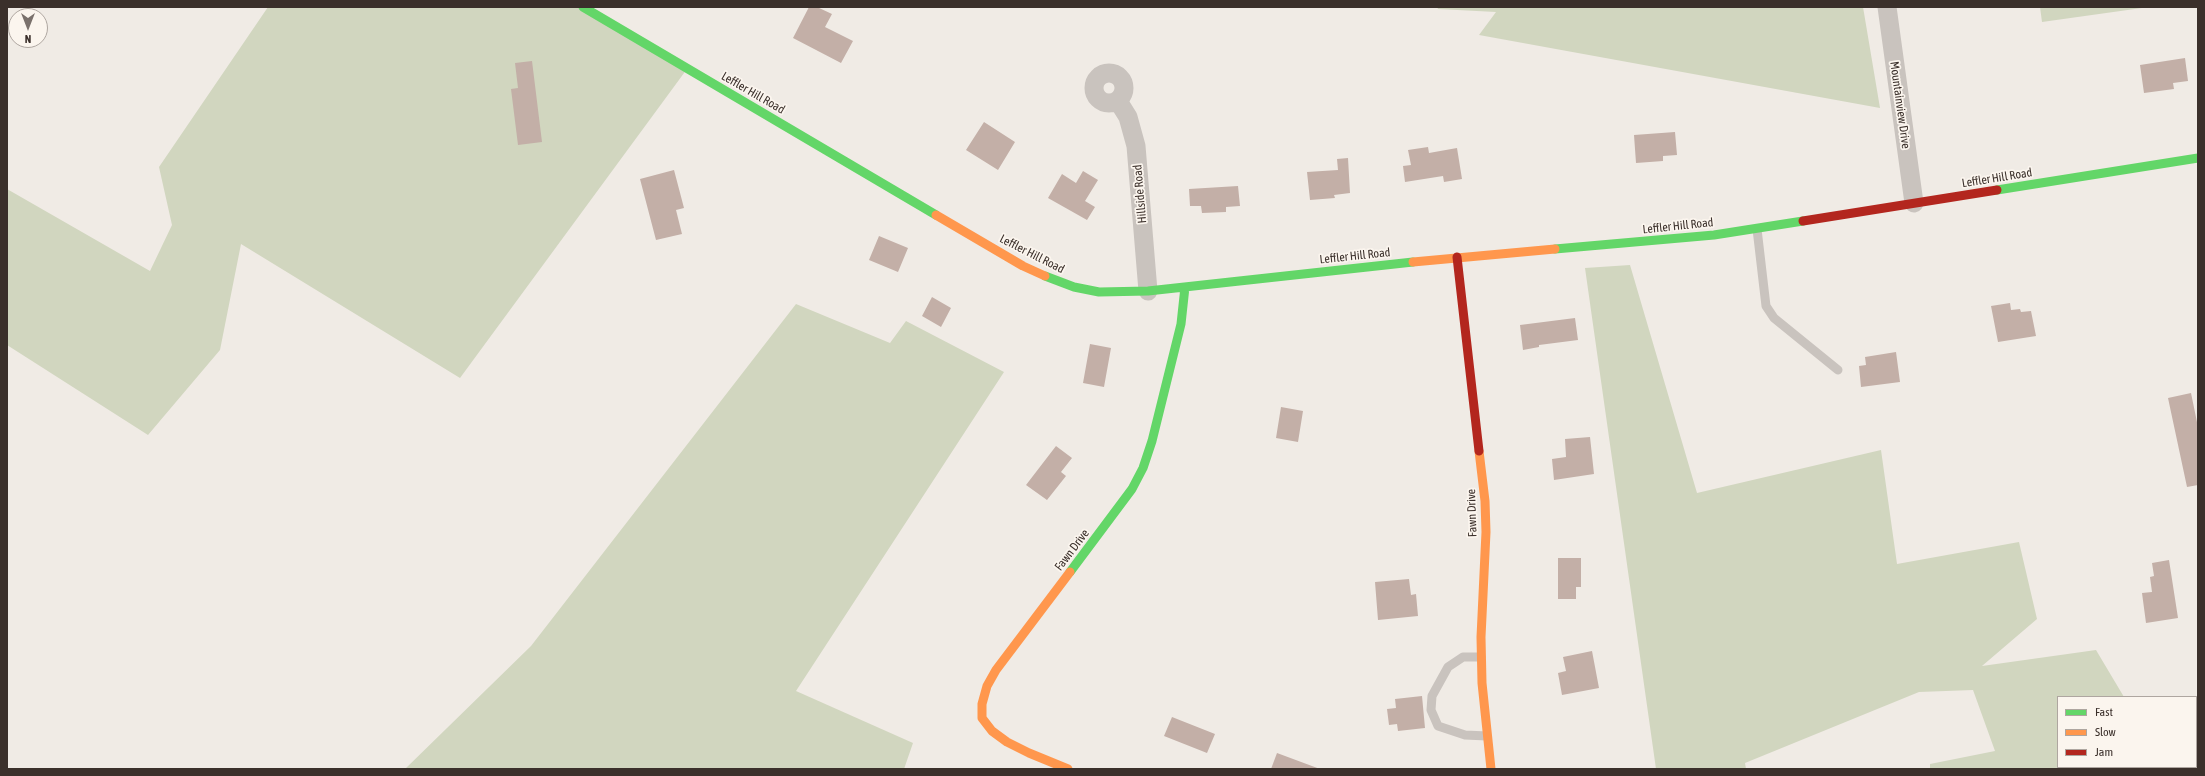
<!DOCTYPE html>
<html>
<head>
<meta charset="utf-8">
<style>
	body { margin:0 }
	#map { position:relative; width:2205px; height:776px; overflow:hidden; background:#f0ebe5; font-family:"Asap Condensed",sans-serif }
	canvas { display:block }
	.frame { position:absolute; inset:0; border:8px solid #3b302b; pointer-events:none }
	.legend { position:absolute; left:2057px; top:696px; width:140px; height:72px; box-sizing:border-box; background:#fbf5ee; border:1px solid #aea6a0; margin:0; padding:5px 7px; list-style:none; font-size:12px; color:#3b302b }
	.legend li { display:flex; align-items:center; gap:8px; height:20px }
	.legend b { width:20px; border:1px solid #aea6a0 }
	.north { position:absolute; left:8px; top:8px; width:40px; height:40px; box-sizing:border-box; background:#fbf5ee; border:1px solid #aea6a0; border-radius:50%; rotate:180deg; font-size:11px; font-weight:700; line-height:16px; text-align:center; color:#3b302b }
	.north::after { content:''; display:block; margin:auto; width:14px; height:18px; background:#7a716c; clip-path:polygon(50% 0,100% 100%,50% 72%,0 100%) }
</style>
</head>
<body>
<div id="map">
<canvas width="2205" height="776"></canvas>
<div class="frame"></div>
<ul class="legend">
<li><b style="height:5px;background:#63d668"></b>Fast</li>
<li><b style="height:5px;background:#ff974d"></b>Slow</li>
<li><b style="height:5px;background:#b3261e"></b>Jam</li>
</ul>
<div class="north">N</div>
</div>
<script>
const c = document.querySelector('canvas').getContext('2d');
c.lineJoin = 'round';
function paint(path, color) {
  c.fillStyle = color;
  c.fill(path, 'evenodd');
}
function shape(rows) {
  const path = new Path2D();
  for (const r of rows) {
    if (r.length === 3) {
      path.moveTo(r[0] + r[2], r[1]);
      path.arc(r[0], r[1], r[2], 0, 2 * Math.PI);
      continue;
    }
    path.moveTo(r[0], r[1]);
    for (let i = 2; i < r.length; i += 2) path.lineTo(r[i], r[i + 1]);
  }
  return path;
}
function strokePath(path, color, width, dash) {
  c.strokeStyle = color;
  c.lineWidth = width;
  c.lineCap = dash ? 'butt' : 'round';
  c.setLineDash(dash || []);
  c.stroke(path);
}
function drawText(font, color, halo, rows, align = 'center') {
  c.font = font + ' "Asap Condensed",sans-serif';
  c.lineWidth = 3.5;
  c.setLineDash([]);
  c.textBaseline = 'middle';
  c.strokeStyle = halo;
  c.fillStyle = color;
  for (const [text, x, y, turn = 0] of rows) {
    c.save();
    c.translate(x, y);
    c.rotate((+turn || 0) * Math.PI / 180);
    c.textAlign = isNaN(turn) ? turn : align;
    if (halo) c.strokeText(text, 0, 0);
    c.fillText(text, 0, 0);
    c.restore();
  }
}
paint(shape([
	[268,7,584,7,687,69,460,378,241,244,220,350,148,435,7,345,7,189,150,271,172,225,159,167],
	[1437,7,1863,7,1880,108,1479,35,1496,12,1438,9],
	[2040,7,2149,7,2042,22],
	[1630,265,1697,493,1881,450,1897,564,2019,542,2037,619,1982,666,2096,650,2124,697,2058,697,2058,767,2097,767,2095,769,1930,769,1930,764,1995,751,1973,690,1919,692,1745,763,1746,769,1656,769,1585,268],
	[796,304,890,343,906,321,1004,372,796,691,913,743,904,769,405,769,531,646]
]), '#d1d6bf');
paint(shape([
	[809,7,817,7,832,14,825,27,853,41,841,63,793,38],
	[2185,58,2188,81,2173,83,2174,89,2144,93,2140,65],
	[532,61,542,142,518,145,511,89,518,88,515,63],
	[984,122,1015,142,998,170,966,150],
	[1675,132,1677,155,1663,156,1663,161,1636,163,1634,135],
	[1428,147,1429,153,1457,148,1462,179,1444,182,1443,176,1405,182,1403,166,1411,165,1408,150],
	[1348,158,1350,193,1334,195,1335,198,1310,200,1307,172,1338,170,1337,159],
	[674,170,684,208,676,210,682,234,656,240,640,179],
	[1083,171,1098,180,1085,201,1095,207,1087,220,1048,198,1062,174,1076,183],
	[1238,186,1240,206,1226,207,1226,212,1202,213,1201,206,1190,206,1189,189],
	[879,236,908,248,898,272,869,260],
	[932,297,951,308,941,327,922,316],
	[2010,303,2011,310,2020,309,2021,312,2031,311,2036,336,1998,342,1991,306],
	[1575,318,1578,340,1539,345,1539,347,1523,350,1520,325],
	[1090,344,1111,348,1104,387,1083,383],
	[1896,352,1900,382,1861,387,1859,366,1866,365,1865,357],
	[2191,393,2198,427,2198,485,2187,487,2168,398],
	[1281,407,1303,411,1298,442,1276,438],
	[1590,437,1594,474,1554,480,1552,459,1566,457,1565,439],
	[1056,446,1072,458,1061,472,1066,476,1047,500,1026,485],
	[1558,558,1581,558,1581,587,1576,587,1576,599,1558,599],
	[2169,560,2178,618,2146,623,2142,593,2152,592,2150,577,2154,576,2152,563],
	[1409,579,1411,595,1416,594,1418,616,1378,620,1375,582],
	[1592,651,1599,688,1562,695,1558,673,1566,671,1563,657],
	[1422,696,1425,728,1398,731,1397,724,1389,725,1387,709,1396,708,1395,699],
	[1172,717,1215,734,1207,753,1164,736],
	[1277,753,1320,769,1271,769]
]), '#c3afa7');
strokePath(shape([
	[1757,229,1766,306,1774,318,1838,370],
	[1481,657,1463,657,1448,667,1432,696,1431,710,1438,726,1465,735,1487,736]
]), '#c9c3be', 9);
strokePath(shape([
	[1887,7,1914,203],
	[1109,88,15],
	[1118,101,1128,117,1136,146,1148,291]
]), '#c9c3be', 19);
strokePath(shape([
	[583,7,936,215],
	[1997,190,2198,158],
	[1555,249,1714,235,1803,221],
	[1045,276,1074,287,1099,292,1148,291,1413,262],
	[1070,572,1132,489,1143,468,1152,441,1181,324,1185,287]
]), '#63d668', 9);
strokePath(shape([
	[936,215,1023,266,1045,276],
	[1413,262,1555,249],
	[1479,451,1485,501,1486,532,1481,637,1482,683,1491,769],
	[1068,769,1029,753,1007,742,992,731,982,718,982,704,987,686,996,670,1070,572]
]), '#ff974d', 9);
strokePath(shape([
	[1803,221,1997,190],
	[1457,257,1479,451]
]), '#b3261e', 9);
drawText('12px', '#3b302b', '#fbf5ee', [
	["Leffler Hill Road",753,93,30],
	["Mountainview Drive",1900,105,82],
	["Leffler Hill Road",1997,178,-9],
	["Hillside Road",1140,194,-95],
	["Leffler Hill Road",1678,226,-6],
	["Leffler Hill Road",1032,254,27],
	["Leffler Hill Road",1355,256,-6],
	["Fawn Drive",1472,513,-92],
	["Fawn Drive",1072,550,-53]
]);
</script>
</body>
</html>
